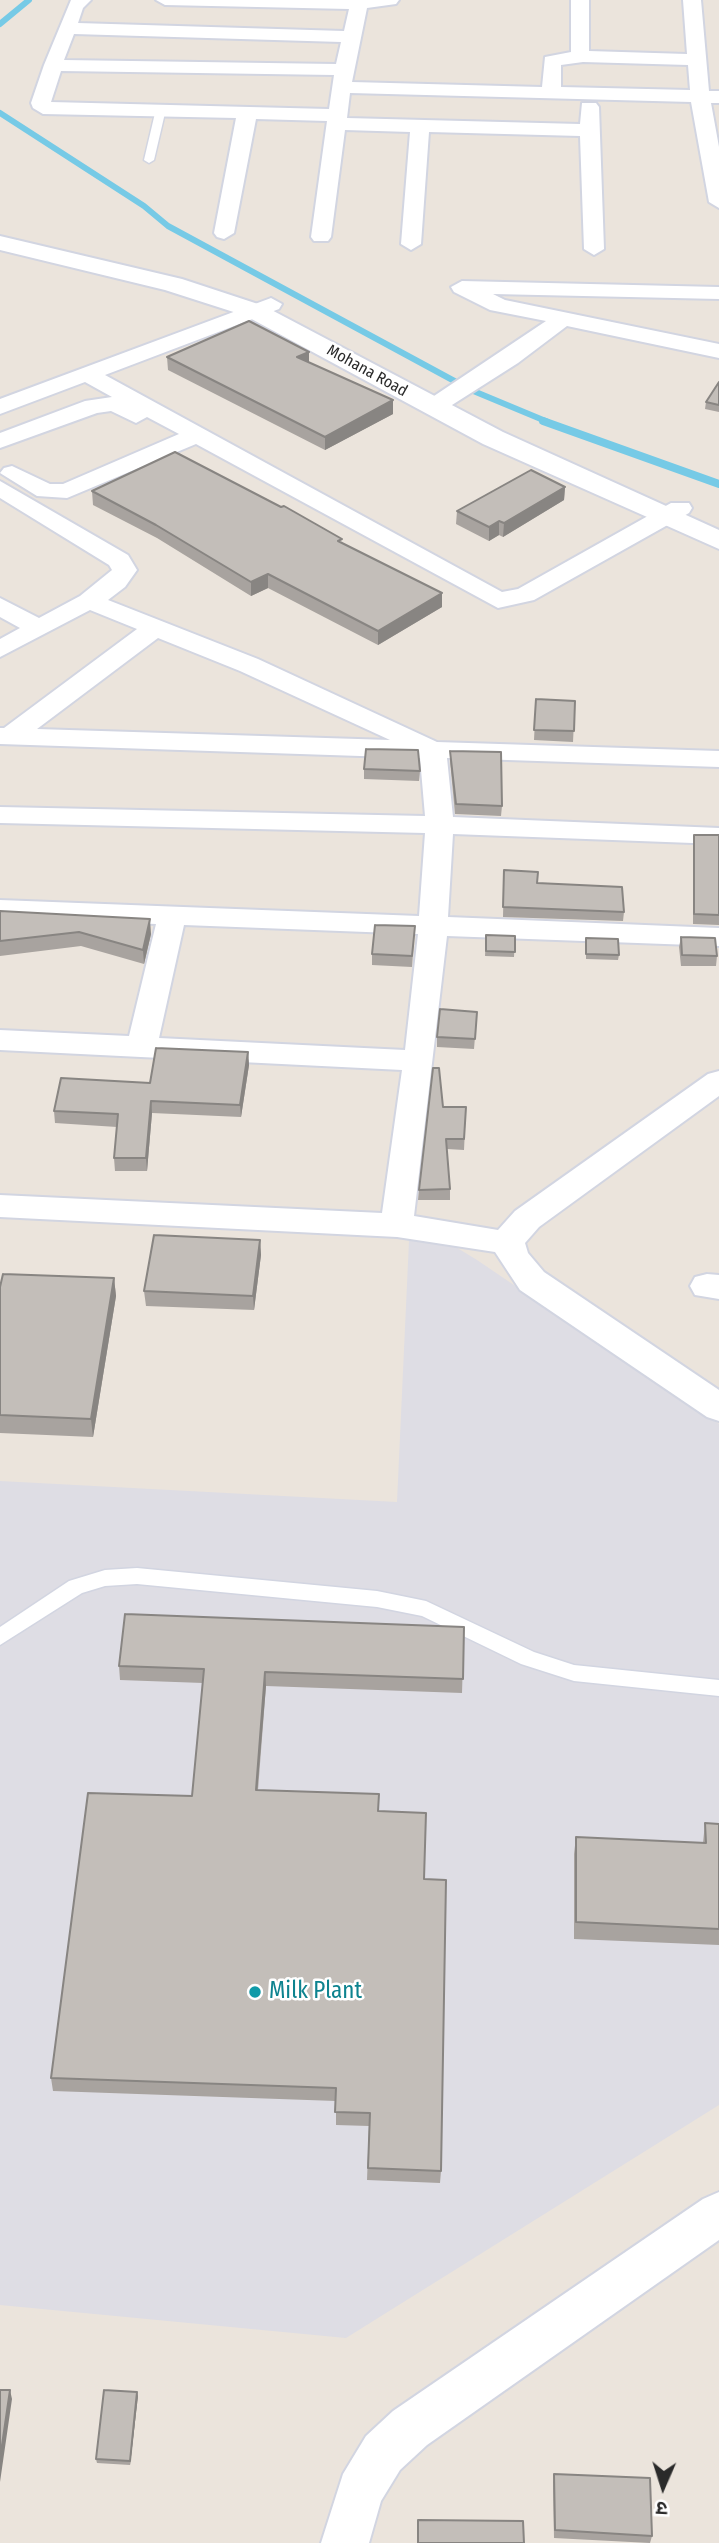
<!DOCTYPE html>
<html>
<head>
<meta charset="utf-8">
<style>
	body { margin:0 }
	#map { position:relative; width:719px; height:2543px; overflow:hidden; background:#ebe4dc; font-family:"Fira Sans Condensed","Noto Sans Devanagari",sans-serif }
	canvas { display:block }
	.north { position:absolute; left:628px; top:2452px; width:70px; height:70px; -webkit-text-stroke:5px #fff; paint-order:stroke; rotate:183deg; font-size:19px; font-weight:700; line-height:28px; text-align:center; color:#2a2a2a }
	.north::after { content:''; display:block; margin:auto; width:24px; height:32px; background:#2a2a2a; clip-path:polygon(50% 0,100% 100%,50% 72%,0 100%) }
</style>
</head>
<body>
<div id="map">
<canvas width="719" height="2543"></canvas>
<div class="north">उ</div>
</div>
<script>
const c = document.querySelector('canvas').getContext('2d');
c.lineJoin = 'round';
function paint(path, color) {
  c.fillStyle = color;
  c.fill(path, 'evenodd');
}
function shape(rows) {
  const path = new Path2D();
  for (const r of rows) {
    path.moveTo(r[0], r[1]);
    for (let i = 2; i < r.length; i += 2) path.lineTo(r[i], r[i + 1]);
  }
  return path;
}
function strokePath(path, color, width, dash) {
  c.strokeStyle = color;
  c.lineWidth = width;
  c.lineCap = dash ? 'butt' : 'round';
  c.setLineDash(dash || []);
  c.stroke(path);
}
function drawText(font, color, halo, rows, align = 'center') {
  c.font = font + ' "Fira Sans Condensed",sans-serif';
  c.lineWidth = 5;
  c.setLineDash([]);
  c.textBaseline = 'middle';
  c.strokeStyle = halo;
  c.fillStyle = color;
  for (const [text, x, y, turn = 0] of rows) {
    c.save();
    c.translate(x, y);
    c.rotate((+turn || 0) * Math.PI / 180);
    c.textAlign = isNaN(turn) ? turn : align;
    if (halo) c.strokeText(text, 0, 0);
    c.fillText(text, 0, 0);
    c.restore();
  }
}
paint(shape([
	[410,1219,477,1260,719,1424,719,2105,346,2338,0,2305,0,1481,397,1502]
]), '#dedde4');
strokePath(shape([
	[0,24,29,0],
	[0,113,144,206,168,226,471,390,548,422]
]), '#76cae6', 6);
strokePath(shape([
	[543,421,719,484]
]), '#76cae6', 8);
const lane = shape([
	[160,110,165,113,154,160,149,163,144,160,155,113,160,110],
	[137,1568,377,1591,426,1601,534,1652,574,1665,719,1680,719,1696,574,1681,521,1664,422,1616,377,1607,137,1584,105,1586,82,1593,0,1645,0,1627,69,1581,105,1570,137,1568]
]);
const street = shape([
	[71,0,91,0,83,8,78,23,344,31,349,9,165,5,156,0,399,0,396,4,367,8,352,82,542,87,545,57,571,52,571,0,589,0,589,51,687,54,683,0,701,0,709,91,719,91,719,103,711,103,719,147,719,208,709,202,691,102,350,93,347,118,580,124,582,103,596,103,599,107,604,249,594,255,584,249,580,136,429,132,421,244,411,250,401,244,410,132,345,130,331,237,328,241,314,241,311,237,327,121,256,119,234,233,224,239,217,237,214,233,236,118,43,114,33,108,31,103,44,65,71,0],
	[74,34,341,42,336,64,64,60,74,34],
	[583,62,688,65,690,90,561,87,561,65,583,62],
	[61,71,334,75,329,109,51,102,61,71],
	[462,281,719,287,719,299,493,294,505,300,719,344,719,358,567,326,518,363,441,412,425,412,422,407,425,402,546,321,490,310,454,292,451,287,462,281],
	[271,298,282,304,279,309,105,375,502,592,518,589,671,503,689,503,692,508,689,513,534,600,498,608,196,444,67,498,37,496,0,473,4,468,12,466,50,484,63,484,179,434,147,417,136,423,111,411,97,413,0,448,0,433,85,401,112,397,85,382,0,414,0,399,271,298],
	[0,481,128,555,137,570,125,587,108,600,258,659,437,742,719,751,719,767,447,758,453,817,719,828,719,844,453,834,448,917,719,928,719,946,447,936,414,1216,498,1230,515,1211,708,1074,719,1071,719,1096,539,1227,525,1243,528,1253,544,1272,719,1390,719,1421,707,1417,520,1290,495,1252,397,1237,0,1217,0,1195,382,1213,402,1070,0,1050,0,1030,129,1036,156,924,0,918,0,900,419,916,425,833,0,823,0,807,425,816,420,758,0,744,0,728,4,728,137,629,90,610,0,657,0,639,20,628,0,617,0,598,39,618,80,596,112,570,109,565,0,498,0,481],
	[158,638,240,671,390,740,37,729,158,638],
	[184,925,418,934,405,1050,159,1038,184,925],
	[707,1274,719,1275,719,1299,695,1295,690,1286,695,1277,707,1274],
	[719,2192,719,2240,427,2445,400,2470,381,2501,369,2543,321,2543,343,2474,366,2436,393,2411,703,2199,719,2192]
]);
const secondary = shape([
	[0,236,182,279,264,306,503,432,719,530,719,549,483,444,246,316,165,290,0,250,0,236]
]);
strokePath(lane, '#d2d5e1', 3);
strokePath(street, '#d2d5e1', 4);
strokePath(secondary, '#d2d5e1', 4);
paint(lane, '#fff');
paint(street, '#fff');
paint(secondary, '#fff');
paint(shape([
	[309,352,309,362,393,414,325,450,168,370,167,357],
	[719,382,719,412,705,409,706,402],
	[565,487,564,500,503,537,499,535,489,541,456,524,457,511],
	[92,491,342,543,442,607,378,645,268,588,251,596,157,538,93,505],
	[536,699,575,701,573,742,534,740],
	[450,751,502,806,501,816,455,814,450,761],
	[364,769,420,771,419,781,364,779],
	[694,835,719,835,719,925,693,924,693,846],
	[504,870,537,883,624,912,623,921,503,917],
	[0,911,151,934,144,964,81,946,0,956],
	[415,926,412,967,372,965,372,954],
	[486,935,515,936,514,957,485,956],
	[681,937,717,956,716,966,681,966,679,947],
	[586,938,619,955,618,960,586,959],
	[477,1012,474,1049,437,1047,437,1037],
	[248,1052,249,1065,241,1117,152,1113,147,1171,115,1171,114,1158,117,1127,55,1123,54,1111,150,1083],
	[443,1107,466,1107,464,1150,447,1149,450,1189,450,1200,418,1200,419,1190],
	[260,1240,261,1255,254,1310,146,1306,144,1291],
	[114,1278,116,1296,93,1437,0,1433,0,1287],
	[464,1627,462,1693,266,1686,258,1790,378,1811,424,1879,441,2171,440,2183,367,2180,369,2126,336,2125,336,2101,53,2091,51,2078,192,1796,203,1683,120,1680,119,1666],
	[705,1823,719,1824,719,1945,574,1939,574,1854,576,1837,703,1843],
	[138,2396,130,2465,97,2463,96,2459],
	[554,2474,652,2536,650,2543,554,2538,553,2482]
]), '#a8a39f');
paint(shape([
	[309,352,309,365,297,357],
	[393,400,393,414,325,450,325,437],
	[565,487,564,500,503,537,504,523],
	[499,521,499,535,489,541,489,527],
	[268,574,268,588,251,596,251,582],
	[442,593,442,607,378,645,378,631],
	[150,919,151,934,144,964,143,950],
	[248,1052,249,1065,241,1117,240,1105],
	[151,1101,152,1113,147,1171,146,1158],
	[260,1240,261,1255,254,1310,253,1296],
	[114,1278,116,1296,93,1437,91,1419],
	[265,1672,266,1686,256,1804,256,1790],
	[10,2390,12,2399,0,2482,0,2459],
	[137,2392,138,2396,130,2465,130,2461]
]), '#888582');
const building = shape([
	[249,321,309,352,297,357,393,400,325,437,167,357,249,321],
	[719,382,719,405,706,402,719,382],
	[175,452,281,507,284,506,342,539,338,541,442,593,378,631,268,574,251,582,156,525,92,491,175,452],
	[531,470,565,487,504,523,499,521,489,527,457,511,531,470],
	[536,699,575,701,574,731,534,730,536,699],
	[366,749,418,750,420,771,364,769,366,749],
	[450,751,501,752,502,806,456,804,450,751],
	[694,835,719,835,719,915,694,914,694,835],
	[504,870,538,872,537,883,622,887,624,912,503,907,504,870],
	[0,911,150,919,143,950,79,932,0,941,0,911],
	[375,925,415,926,412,956,372,954,375,925],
	[486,935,515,936,515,952,486,951,486,935],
	[681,937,715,938,717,956,682,955,681,937],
	[586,938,618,939,619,955,586,954,586,938],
	[440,1009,477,1012,475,1039,437,1037,440,1009],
	[156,1048,248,1052,240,1105,151,1101,146,1158,114,1158,118,1114,54,1111,61,1078,150,1083,156,1048],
	[433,1068,439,1068,443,1107,466,1107,464,1139,446,1139,450,1189,419,1190,433,1068],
	[154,1235,260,1240,253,1296,144,1291,154,1235],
	[3,1274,114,1278,91,1419,0,1415,0,1287,3,1274],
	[125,1614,464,1627,463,1679,265,1672,256,1790,379,1794,378,1811,426,1813,424,1879,446,1880,441,2171,368,2168,370,2113,335,2112,336,2088,51,2078,88,1793,192,1796,204,1669,119,1666,125,1614],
	[705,1823,719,1824,719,1929,576,1922,576,1837,706,1843,705,1823],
	[0,2390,10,2390,0,2459,0,2390],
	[104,2390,137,2392,130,2461,96,2459,104,2390],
	[554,2474,650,2478,652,2536,555,2530,554,2474],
	[418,2520,523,2521,524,2543,418,2543,418,2520]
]);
paint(building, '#c3beb9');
strokePath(building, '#888582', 2);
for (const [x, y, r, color] of [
	[255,1992,7,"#0f9aa8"]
]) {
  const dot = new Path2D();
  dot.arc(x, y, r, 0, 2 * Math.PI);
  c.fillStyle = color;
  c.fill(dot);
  strokePath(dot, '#fff', 2.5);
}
drawText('16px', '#2a2a2a', '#fff', [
	["Mohana Road",367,371,29]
]);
drawText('23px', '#0d838f', '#fff', [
	["Milk Plant",269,1992]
], 'left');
</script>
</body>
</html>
